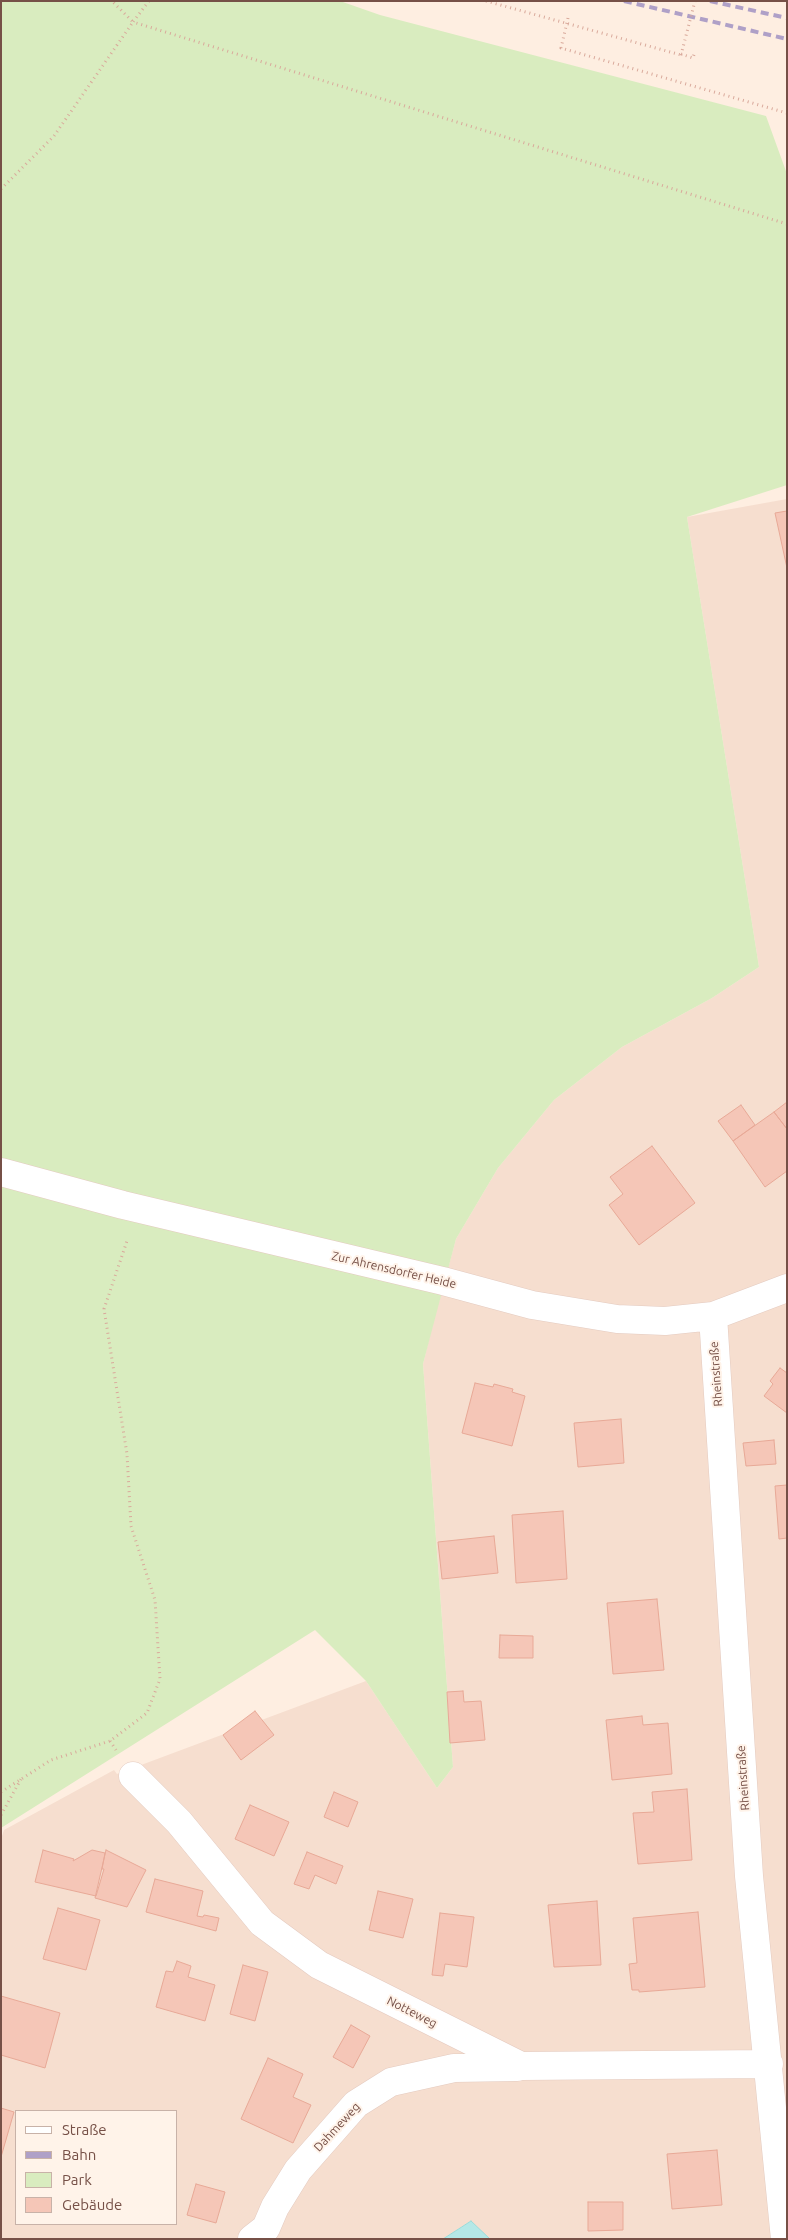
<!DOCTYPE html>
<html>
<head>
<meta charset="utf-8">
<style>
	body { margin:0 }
	#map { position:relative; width:788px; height:2240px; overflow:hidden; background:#feeee1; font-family:Ubuntu,sans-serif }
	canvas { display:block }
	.frame { position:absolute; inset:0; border:2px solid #765047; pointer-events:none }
	.legend { position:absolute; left:15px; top:2110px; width:162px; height:115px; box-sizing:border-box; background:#fff3e9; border:1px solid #c8b2a8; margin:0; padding:6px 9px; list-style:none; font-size:15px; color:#765047 }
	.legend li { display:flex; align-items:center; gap:10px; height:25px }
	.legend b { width:25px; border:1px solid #c8b2a8 }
</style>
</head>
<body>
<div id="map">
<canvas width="788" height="2240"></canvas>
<div class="frame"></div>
<ul class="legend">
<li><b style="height:6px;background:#fff"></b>Straße</li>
<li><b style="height:6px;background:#afa0c7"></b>Bahn</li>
<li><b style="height:14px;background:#d9ecbf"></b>Park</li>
<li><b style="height:14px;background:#f5c6b7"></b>Gebäude</li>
</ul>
</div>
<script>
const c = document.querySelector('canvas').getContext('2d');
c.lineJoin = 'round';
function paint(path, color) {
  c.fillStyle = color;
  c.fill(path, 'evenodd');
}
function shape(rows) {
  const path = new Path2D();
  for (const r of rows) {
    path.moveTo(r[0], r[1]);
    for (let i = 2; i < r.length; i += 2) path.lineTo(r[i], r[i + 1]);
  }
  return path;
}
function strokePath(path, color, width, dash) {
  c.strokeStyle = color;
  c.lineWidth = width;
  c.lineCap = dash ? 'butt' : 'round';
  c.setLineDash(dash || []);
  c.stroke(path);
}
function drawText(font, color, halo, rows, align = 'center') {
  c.font = font + ' Ubuntu,sans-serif';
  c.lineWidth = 4;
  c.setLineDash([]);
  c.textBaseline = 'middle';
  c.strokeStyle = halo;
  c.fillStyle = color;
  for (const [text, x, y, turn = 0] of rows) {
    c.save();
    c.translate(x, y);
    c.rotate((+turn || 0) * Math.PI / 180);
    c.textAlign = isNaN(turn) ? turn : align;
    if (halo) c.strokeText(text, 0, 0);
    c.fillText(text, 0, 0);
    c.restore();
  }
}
paint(shape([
	[787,499,787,2239,490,2239,471,2221,443,2239,1,2239,1,1839,4,1830,114,1770,117,1774,366,1681,437,1788,453,1767,423,1364,433,1323,456,1239,498,1168,554,1100,622,1047,712,998,759,967,687,517],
	[16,2111,176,2111,176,2224,16,2224]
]), '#f6decf');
paint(shape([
	[1,1,340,1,380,15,766,116,787,174,787,485,687,517,759,967,712,998,622,1047,554,1100,498,1168,456,1239,423,1364,453,1767,437,1788,366,1681,315,1630,1,1828]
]), '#d9ecbf');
const water = shape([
	[471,2221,490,2239,443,2239,471,2221]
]);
paint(water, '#b5e8e7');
strokePath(water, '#9adbda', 1);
const building = shape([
	[787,511,787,568,775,513,787,511],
	[787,1102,787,1129,774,1112,787,1102],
	[741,1105,755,1125,733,1141,718,1121,741,1105],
	[774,1112,787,1129,787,1171,765,1187,733,1141,774,1112],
	[652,1146,695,1203,639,1245,609,1205,623,1194,610,1177,652,1146],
	[780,1368,787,1373,787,1413,764,1396,773,1384,770,1381,780,1368],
	[475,1383,493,1387,494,1384,513,1389,512,1392,525,1396,512,1446,462,1433,475,1383],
	[621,1419,624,1463,578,1467,574,1423,621,1419],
	[774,1440,776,1464,746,1466,743,1443,774,1440],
	[787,1485,787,1538,779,1539,775,1486,787,1485],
	[563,1511,567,1579,516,1583,512,1515,563,1511],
	[494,1536,498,1573,442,1579,438,1542,494,1536],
	[657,1599,664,1670,613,1674,607,1603,657,1599],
	[500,1635,533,1636,533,1658,499,1658,500,1635],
	[463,1691,464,1702,481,1701,485,1740,450,1743,447,1692,463,1691],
	[255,1711,274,1735,241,1760,223,1735,255,1711],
	[642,1716,643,1725,668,1723,672,1774,612,1780,606,1720,642,1716],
	[687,1789,692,1860,638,1864,633,1813,654,1812,652,1792,687,1789],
	[334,1792,358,1802,348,1827,324,1817,334,1792],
	[250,1805,289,1822,274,1856,235,1839,250,1805],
	[43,1850,74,1859,73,1861,92,1850,105,1853,102,1869,104,1869,96,1896,35,1882,43,1850],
	[106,1850,146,1870,127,1907,95,1898,106,1850],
	[307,1852,343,1866,336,1884,315,1875,309,1889,294,1884,307,1852],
	[155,1879,203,1891,197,1916,203,1917,204,1915,219,1918,216,1931,146,1912,155,1879],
	[378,1891,413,1899,403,1938,369,1930,378,1891],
	[597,1901,601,1965,554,1967,548,1905,597,1901],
	[58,1908,100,1920,86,1970,43,1959,58,1908],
	[698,1912,705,1987,639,1992,639,1990,632,1990,629,1964,637,1963,633,1918,698,1912],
	[440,1913,474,1917,467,1967,445,1964,443,1976,432,1975,440,1913],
	[177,1961,191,1966,188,1977,215,1985,205,2021,156,2007,166,1971,173,1972,177,1961],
	[243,1965,268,1972,255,2021,230,2014,243,1965],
	[1,1996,60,2013,45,2068,1,2055,1,1996],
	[351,2025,370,2036,353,2068,333,2057,351,2025],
	[268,2058,303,2074,293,2097,311,2105,293,2143,241,2119,268,2058],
	[1,2108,14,2112,1,2157,1,2108],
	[717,2150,722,2205,672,2209,667,2154,717,2150],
	[196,2184,225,2192,216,2223,187,2215,196,2184],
	[588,2202,623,2202,623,2230,588,2231,588,2202]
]);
paint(building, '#f5c6b7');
strokePath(building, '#e8a997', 1);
const street = shape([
	[1,1172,123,1205,443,1281,532,1305,617,1319,665,1321,713,1316,787,1288],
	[713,1316,749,1876,785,2239],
	[133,1776,179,1822,262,1923,319,1965,521,2066,769,2064],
	[252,2239,266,2228,275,2207,298,2170,356,2104,391,2082,454,2068,517,2067]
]);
strokePath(street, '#e4cbc0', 29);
strokePath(shape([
	[149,1,133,22,787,224],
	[486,1,681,55],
	[568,18,561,48,787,113],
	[681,54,693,58,695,51],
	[1,189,54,136,133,22,112,1],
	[110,1741,116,1750],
	[1,1792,51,1760,110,1741,147,1713,160,1679,155,1600,131,1526,127,1454,104,1309,128,1238],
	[1,1815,21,1779]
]), '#d9a99b', 3, [1, 4]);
strokePath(street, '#fff', 28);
strokePath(shape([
	[624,1,787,39],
	[710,1,787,18]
]), '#afa0c7', 4, [8, 5]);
strokePath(shape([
	[681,55,695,1]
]), '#d9a99b', 3, [1, 4]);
drawText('12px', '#765047', '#fff3e9', [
	["Zur Ahrensdorfer Heide",394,1270,13],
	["Rheinstraße",716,1374,-94],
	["Rheinstraße",743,1778,-94],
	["Notteweg",412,2012,27],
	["Dahmeweg",337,2127,-47]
]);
</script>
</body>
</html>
